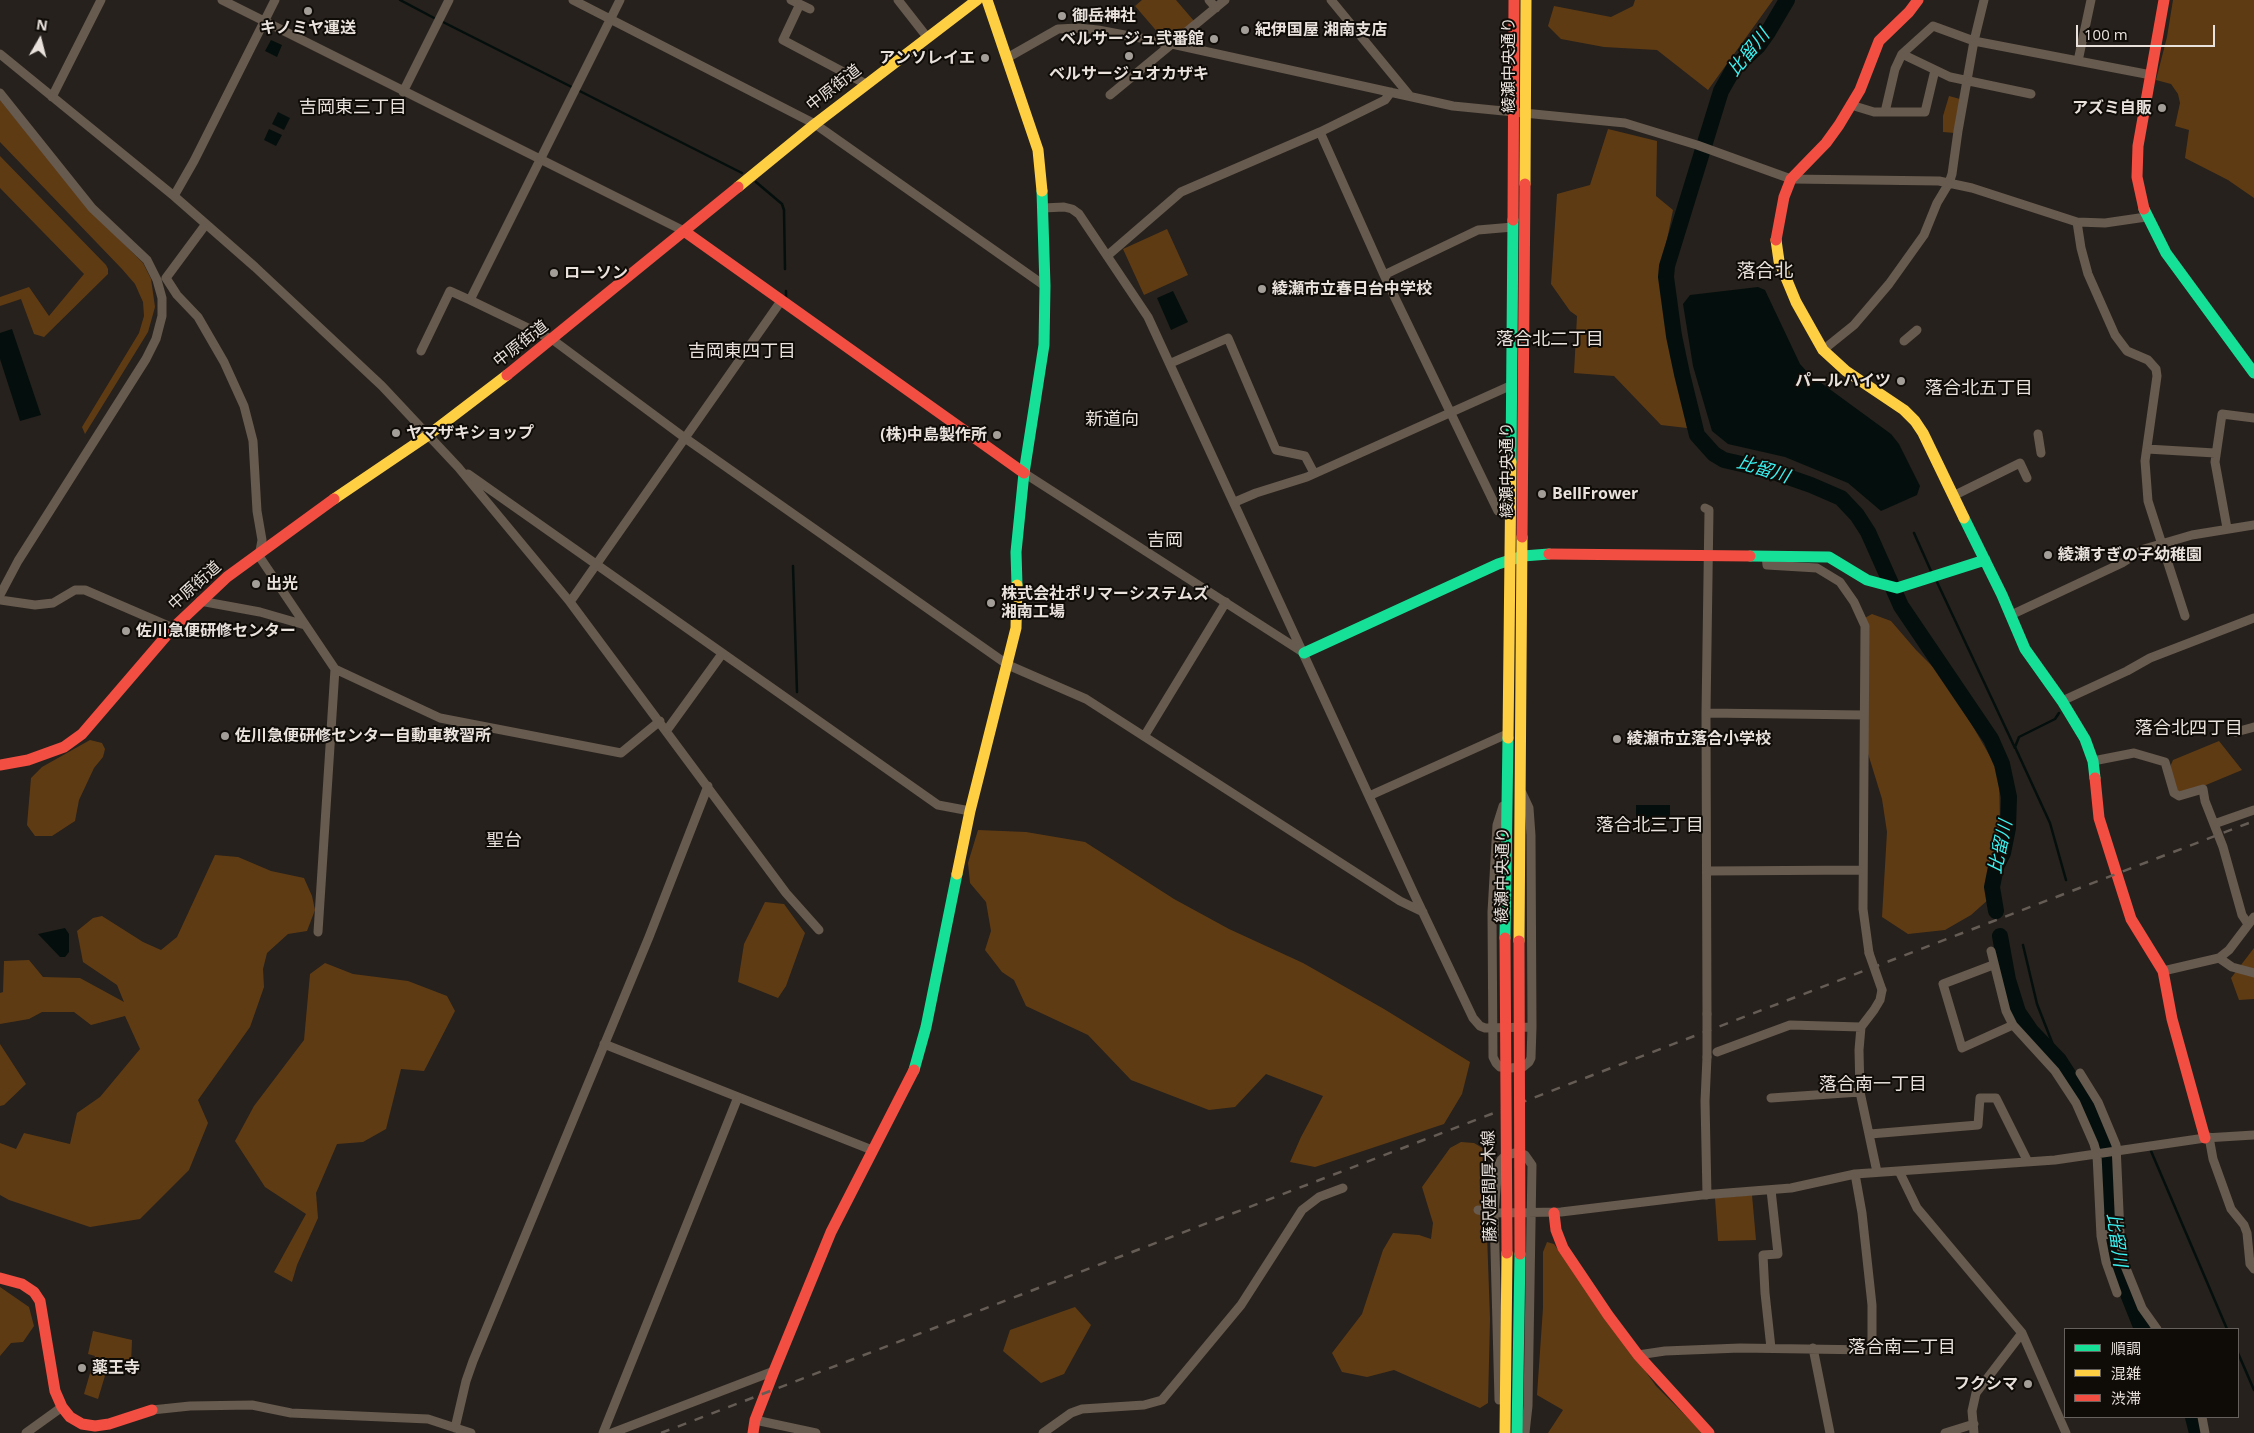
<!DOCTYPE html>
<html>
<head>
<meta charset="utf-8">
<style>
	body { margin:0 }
	#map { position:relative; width:2254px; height:1433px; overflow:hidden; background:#26211c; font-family:"Open Sans","Noto Sans JP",sans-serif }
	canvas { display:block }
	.legend { position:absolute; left:2064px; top:1328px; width:175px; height:90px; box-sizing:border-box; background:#0f0b07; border:1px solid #66615c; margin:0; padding:6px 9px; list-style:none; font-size:15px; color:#e8e1dc }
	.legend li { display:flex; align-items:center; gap:10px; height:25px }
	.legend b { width:25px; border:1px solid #66615c }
	.north { position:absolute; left:15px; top:15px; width:50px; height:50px; -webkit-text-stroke:4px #0f0b07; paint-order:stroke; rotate:8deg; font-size:14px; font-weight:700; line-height:20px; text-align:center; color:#e8e1dc }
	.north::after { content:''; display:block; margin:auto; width:18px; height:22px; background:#e8e1dc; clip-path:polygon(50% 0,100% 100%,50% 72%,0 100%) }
	.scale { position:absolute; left:2076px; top:25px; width:139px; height:22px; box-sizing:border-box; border:2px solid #e8e1dc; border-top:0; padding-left:6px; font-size:15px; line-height:18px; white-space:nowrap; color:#e8e1dc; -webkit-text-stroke:4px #0f0b07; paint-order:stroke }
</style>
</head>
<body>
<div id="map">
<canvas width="2254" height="1433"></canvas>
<ul class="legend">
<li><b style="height:6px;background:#16e098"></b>順調</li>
<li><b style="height:6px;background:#ffcf43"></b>混雑</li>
<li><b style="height:6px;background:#f24e42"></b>渋滞</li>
</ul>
<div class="north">N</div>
<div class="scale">100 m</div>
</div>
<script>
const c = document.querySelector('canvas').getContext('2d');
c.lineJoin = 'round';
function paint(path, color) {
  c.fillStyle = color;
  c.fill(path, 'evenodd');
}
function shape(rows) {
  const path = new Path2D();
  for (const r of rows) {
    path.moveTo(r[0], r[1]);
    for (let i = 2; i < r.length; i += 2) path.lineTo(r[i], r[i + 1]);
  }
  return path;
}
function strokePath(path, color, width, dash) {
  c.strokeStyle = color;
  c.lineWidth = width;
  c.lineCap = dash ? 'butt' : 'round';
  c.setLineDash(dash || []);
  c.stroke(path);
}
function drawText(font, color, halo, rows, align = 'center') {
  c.font = font + ' "Open Sans","Noto Sans JP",sans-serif';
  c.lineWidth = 4;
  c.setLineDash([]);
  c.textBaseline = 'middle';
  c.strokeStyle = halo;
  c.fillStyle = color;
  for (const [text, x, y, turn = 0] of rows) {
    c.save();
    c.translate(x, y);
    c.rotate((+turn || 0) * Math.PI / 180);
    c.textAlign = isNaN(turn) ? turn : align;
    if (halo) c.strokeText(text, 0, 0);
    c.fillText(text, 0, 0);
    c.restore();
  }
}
paint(shape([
	[1142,0,1176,0,1194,21,1173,38,1160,35,1135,6],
	[1635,0,1773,0,1708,90,1657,50,1604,47,1561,39,1548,26,1554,6,1611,17,1633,6],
	[2173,0,2254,0,2254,198,2228,180,2185,158,2189,130,2175,126,2180,103,2178,94,2171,84,2156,80,2167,37],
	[1949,96,1960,99,1955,133,1943,132,1943,116],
	[0,100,90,210,143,263,151,279,155,307,148,332,85,434,82,427,139,333,144,316,143,302,135,284,122,269,0,142],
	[1608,129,1657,141,1656,196,1673,210,1659,279,1687,428,1661,425,1614,376,1574,373,1577,316,1570,311,1551,284,1557,194,1590,185],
	[0,156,106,265,108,269,108,274,44,337,34,334,21,299,0,306,0,297,29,287,49,316,84,274,0,188],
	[1167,229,1188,275,1144,295,1123,249],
	[1872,614,1891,621,1916,650,1937,671,1956,697,1999,772,2000,826,1992,865,1989,899,1971,915,1945,930,1908,934,1882,917,1887,832,1882,799,1866,747,1863,619],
	[90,740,102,743,105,749,103,757,94,768,79,800,75,821,52,836,35,836,27,825,31,778,42,767],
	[2219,741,2242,770,2206,785,2180,792,2176,790,2170,767,2173,760],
	[978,830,1026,832,1085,842,1174,899,1229,929,1303,963,1384,1009,1470,1062,1462,1094,1444,1124,1315,1167,1290,1162,1301,1137,1323,1096,1266,1074,1235,1107,1209,1110,1131,1080,1088,1035,1026,1006,1014,980,1002,972,985,950,991,931,986,902,970,883,968,863],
	[215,855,238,857,271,871,304,878,312,896,315,910,307,931,288,934,267,953,263,969,264,987,250,1027,198,1100,208,1123,189,1170,140,1219,90,1227,9,1200,0,1195,0,1143,16,1149,24,1133,70,1144,77,1113,100,1097,140,1049,125,1016,91,1025,74,1012,42,1012,29,1019,0,1024,0,993,3,992,4,961,29,960,43,977,80,978,124,1002,117,985,83,962,77,931,93,918,102,916,143,942,161,950,177,937],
	[765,902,784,904,805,933,786,986,778,998,738,982,744,944],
	[2254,948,2254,999,2239,1000,2231,978],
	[325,963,353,974,408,981,447,996,455,1011,424,1071,401,1069,386,1129,363,1142,337,1144,316,1193,318,1218,297,1265,292,1282,274,1272,306,1214,265,1187,235,1141,254,1106,304,1040,310,974],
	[0,1044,26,1084,4,1105,0,1106],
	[1461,1142,1474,1143,1484,1149,1490,1319,1488,1403,1480,1408,1394,1370,1367,1377,1342,1372,1332,1353,1362,1314,1383,1250,1393,1233,1419,1235,1431,1239,1433,1223,1422,1187,1450,1148],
	[1752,1195,1756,1240,1718,1241,1715,1198],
	[1547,1242,1554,1244,1656,1386,1703,1433,1548,1433,1563,1410,1537,1395,1543,1308,1543,1252],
	[0,1287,29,1307,34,1326,23,1342,11,1343,0,1356],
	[1075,1307,1091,1325,1064,1374,1041,1383,1003,1351,1010,1330],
	[93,1331,132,1340,131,1364,110,1359,98,1399,84,1394,95,1356,88,1354]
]), '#5f3b14');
paint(shape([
	[271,40,282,45,277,57,265,51],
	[278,112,290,118,284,130,272,124],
	[269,129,282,135,276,146,264,140],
	[1758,287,1765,290,1800,364,1809,374,1891,434,1899,444,1920,486,1917,495,1881,511,1848,483,1785,457,1728,444,1712,431,1693,366,1683,304,1690,295],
	[1173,291,1188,322,1171,330,1157,298],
	[12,329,41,415,20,421,0,359,0,333],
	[1636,805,1670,805,1670,821,1636,821],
	[65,928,69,934,69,952,65,957,60,957,38,934]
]), '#040f0d');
strokePath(shape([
	[400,0,436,19],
	[441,21,742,173],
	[756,182,782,204,784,210,785,269],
	[786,291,786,298],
	[1914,533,1931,571],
	[793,566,797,692],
	[1937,582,2015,748],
	[2059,713,2055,719,2019,737,2015,747,2050,823,2066,880],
	[2023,945,2037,1004,2059,1060],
	[2151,1151,2227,1329],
	[2238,1353,2254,1390]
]), '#040f0d', 2.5);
strokePath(shape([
	[1787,0,1768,32,1758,46,1734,68,1721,91,1667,266,1666,277,1674,336,1682,374,1697,435,1714,454,1724,460,1768,470,1811,485,1841,498,1857,515,1868,532,1901,606,1991,739,2002,764,2009,797,2008,828,2003,853,1996,867,1992,887,1996,911],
	[2000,936,2008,980,2018,1012,2031,1031,2059,1060,2079,1091,2105,1143,2109,1162,2111,1226,2116,1264,2142,1329],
	[2193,1417,2197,1433]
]), '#040f0d', 16);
strokePath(shape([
	[222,0,684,231],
	[573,0,815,124,1045,286],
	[620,0,470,300,553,340,685,438,1008,665,1086,699,1400,901,1423,912],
	[791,0,810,9],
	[898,0,927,37],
	[1209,0,1216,8],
	[1331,0,1410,96],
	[799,6,783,40,866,84],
	[0,54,174,196,255,267,382,386,458,467,570,602,786,893,819,930],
	[1902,54,1950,77,2031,94],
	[1007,58,1058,29,1078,28,1098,30,1172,44,1453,106,1625,123,1697,145,1791,179,1939,181,1972,188,2077,222,2105,223,2146,217],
	[2078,61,2091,0],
	[403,92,449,0],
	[0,93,92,208,147,260,157,280,162,298,162,316,156,339,146,359,18,561,0,595],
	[1110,95,1225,0],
	[52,97,101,0],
	[1851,105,1874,112,1925,112,1935,70],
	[1885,112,1895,69,1902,54,1933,26,1974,41,2151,75],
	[1320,132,1384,275,1498,511,1511,512],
	[174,196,194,161,275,0],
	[1043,208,1064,207,1072,209,1079,214,1148,317,1415,896,1473,1018,1480,1026,1485,1028,1532,1027,1531,835,1529,808,1522,793],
	[2077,222,2081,248,2088,274,2115,335,2127,351,2148,360,2156,369,2157,376,2145,461,2148,501,2185,616],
	[206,224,166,278,177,295,198,317,224,362,244,406,253,441,257,511,262,540,259,556,335,669,440,718,621,753,660,721],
	[1107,256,1181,192,1320,132,1385,100,1391,92],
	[1384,275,1478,230,1513,227],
	[1904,341,1917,330],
	[1823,350,1854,325,1889,284,1924,235,1937,203,1949,183,1952,174,1958,131,1974,41,1984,0],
	[421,351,450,291,470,300],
	[1171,363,1228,338,1276,450,1305,456,1314,473],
	[2038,434,2041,453],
	[2147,449,2215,453],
	[1024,473,1301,651],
	[468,474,938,805,970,811],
	[1953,496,2020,463,2027,478],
	[1235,502,1256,493,1307,477,1512,385],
	[1705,508,1709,510,1706,713,1707,1014],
	[2227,528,2215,462,2222,414,2254,418],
	[1766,556,1767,565,1817,568,1840,582,1854,602,1865,626,1863,909,1869,953],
	[0,600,35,605,53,603,75,590,85,590,173,628],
	[200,601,260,612,305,625],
	[570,602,781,301],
	[2011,615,2122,563,2144,549,2192,535,2254,525],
	[2062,701,2127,671,2150,658,2254,618],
	[1706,713,1864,715],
	[667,730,722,654],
	[2236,732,2254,727],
	[1145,735,1226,602],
	[2093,761,2134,753,2165,762,2174,793,2179,796,2203,789,2205,801,2223,847,2242,915,2248,924],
	[1369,796,1507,734],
	[1503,806,1497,825,1492,912,1493,1057,1496,1063,1500,1067,1510,1068,1523,1067,1529,1062,1531,1058,1532,1027],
	[2214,824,2254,810],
	[1708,871,1863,870],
	[318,932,335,669],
	[1991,951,2006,1011,2013,1025,2055,1071,2076,1103,2094,1144,2097,1155,2101,1236,2106,1262,2117,1293],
	[2219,958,2232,967,2254,973],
	[1993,965,1943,984,1962,1048,2013,1025],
	[2163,971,2219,958,2229,950,2254,917],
	[604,1044,872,1150],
	[1717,1052,1790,1025,1861,1027],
	[1707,1057,1705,1101,1707,1195],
	[2080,1073,2098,1102,2116,1145,2120,1233,2123,1261,2142,1308,2157,1329],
	[1771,1098,1860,1092],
	[1870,1134,1978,1125,1980,1098,1996,1098,2028,1162],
	[2209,1137,2213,1159,2231,1209,2244,1225,2247,1233,2250,1264,2254,1269],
	[1899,1171,1917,1208,2022,1333,2066,1433],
	[1877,1172,1860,1092,1859,1050,1861,1027,1874,1010,1880,1000,1882,990],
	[1771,1190,1778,1254,1763,1255,1765,1293,1771,1348],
	[1478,1210,1494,1213,1561,1212,1702,1195,1791,1188,1855,1174,2055,1160,2205,1138,2254,1135],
	[2103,1235,2120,1233],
	[1813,1348,1830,1433],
	[1638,1355,1665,1351,1740,1348,1872,1350,1872,1305,1862,1213,1855,1174],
	[1499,1400,1494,1213,1498,1166,1501,1160,1506,1155,1515,1153,1525,1155,1532,1165,1528,1406,1525,1433],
	[152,1410,190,1406,252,1405,291,1413,428,1419,471,1433],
	[2202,1417,2205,1433],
	[755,1420,816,1433],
	[455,1428,466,1381,473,1361,649,937,708,786],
	[26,1433,62,1407],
	[603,1433,738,1097],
	[612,1433,774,1371],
	[1043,1433,1071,1413,1082,1409,1144,1405,1162,1400,1241,1305,1302,1210,1319,1197,1343,1188],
	[1945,1433,1974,1424],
	[1974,1433,1972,1411,1976,1393,2022,1333]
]), '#675a4e', 9);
strokePath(shape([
	[2144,209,2166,253,2254,373],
	[1511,462,1513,220],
	[1964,518,2002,595,2025,649,2062,701,2085,739,2093,761,2095,778],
	[1750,556,1829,557,1867,580,1897,588,1985,560],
	[1017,585,1016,552,1024,473,1044,345,1045,286,1042,191],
	[1304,653,1498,564,1523,556,1549,554],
	[1505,938,1508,738],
	[914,1070,926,1027,957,874],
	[1517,1433,1520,1254]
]), '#16e098', 11);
strokePath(shape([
	[987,0,1038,150,1042,191],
	[1525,184,1526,0],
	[738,187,815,124,977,0],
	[1776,240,1779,261,1796,302,1823,350,1846,371,1904,410,1915,421,1923,433,1964,518],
	[334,499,427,436,507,375],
	[1508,738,1511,462],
	[957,874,970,811,1016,628,1017,585],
	[1519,941,1522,537],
	[1505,1433,1507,1253]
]), '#ffcf43', 11);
strokePath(shape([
	[2144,209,2137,177,2138,146,2164,0],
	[1513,220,1514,0],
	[684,231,1024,473],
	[1776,240,1784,197,1791,179,1826,143,1839,125,1860,90,1879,41,1909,12,1918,0],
	[507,375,738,187],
	[1522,537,1525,184],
	[1549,554,1750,556],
	[0,765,28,760,64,747,82,734,173,628,227,577,334,499],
	[2095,778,2099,818,2131,919,2163,971,2172,1019,2205,1138],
	[1554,1213,1556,1230,1563,1248,1608,1315,1638,1355,1709,1433],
	[0,1278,22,1284,34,1292,40,1301,55,1391,62,1407,70,1417,82,1424,95,1426,109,1424,152,1410],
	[753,1433,755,1420,774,1371,831,1232,914,1070]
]), '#f24e42', 11);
strokePath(shape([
	[661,1433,2254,821]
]), '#655c55', 2.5, [9, 9]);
strokePath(shape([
	[1869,953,1882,990],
	[1707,1014,1707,1057]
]), '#675a4e', 9);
strokePath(shape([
	[1505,938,1507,1253],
	[1519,941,1520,1254]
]), '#f24e42', 11);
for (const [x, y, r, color] of [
	[308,11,5,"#a49e99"],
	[1062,16,5,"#a49e99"],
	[1245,30,5,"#a49e99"],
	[1214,39,5,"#a49e99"],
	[1129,56,5,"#a49e99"],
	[985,58,5,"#a49e99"],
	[2162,108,5,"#a49e99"],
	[554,273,5,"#a49e99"],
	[1262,289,5,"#a49e99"],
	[1901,381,5,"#a49e99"],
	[396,433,5,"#a49e99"],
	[997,435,5,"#a49e99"],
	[1542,494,5,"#a49e99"],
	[2048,555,5,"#a49e99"],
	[256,584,5,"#a49e99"],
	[991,603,5,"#a49e99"],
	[126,631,5,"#a49e99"],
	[225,736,5,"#a49e99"],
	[1617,739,5,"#a49e99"],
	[82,1368,5,"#a49e99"],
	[2028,1384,5,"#a49e99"]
]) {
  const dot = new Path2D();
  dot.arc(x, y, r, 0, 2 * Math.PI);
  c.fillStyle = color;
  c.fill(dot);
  strokePath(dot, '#0f0b07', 2);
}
drawText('bold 16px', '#e8e1dc', '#0f0b07', [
	["御岳神社",1072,16],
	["キノミヤ運送",308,28,"center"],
	["紀伊国屋 湘南支店",1255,30],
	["ベルサージュ弐番館",1204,39,"right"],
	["アンソレイエ",975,58,"right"],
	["ベルサージュオカザキ",1129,74,"center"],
	["アズミ自販",2152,108,"right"],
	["ローソン",564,273],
	["綾瀬市立春日台中学校",1272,289],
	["パールハイツ",1891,381,"right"],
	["ヤマザキショップ",406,433],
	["(株)中島製作所",987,435,"right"],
	["BellFrower",1552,494],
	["綾瀬すぎの子幼稚園",2058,555],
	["出光",266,584],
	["株式会社ポリマーシステムズ",1001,594],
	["湘南工場",1001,612],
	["佐川急便研修センター",136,631],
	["佐川急便研修センター自動車教習所",235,736],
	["綾瀬市立落合小学校",1627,739],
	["薬王寺",92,1368],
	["フクシマ",2018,1384,"right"]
], 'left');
drawText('16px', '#e8e1dc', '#0f0b07', [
	["綾瀬中央通り",1509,65,-90],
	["中原街道",834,88,-38],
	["中原街道",521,344,-38],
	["綾瀬中央通り",1507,470,-90],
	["中原街道",195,586,-42],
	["綾瀬中央通り",1503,875,-89],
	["藤沢座間厚木線",1490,1186,-91]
]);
drawText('italic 18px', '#3af3f2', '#0f0b07', [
	["比留川",1749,53,-51],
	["比留川",1763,470,17],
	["比留川",2001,847,-78],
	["比留川",2116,1240,82]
]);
drawText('18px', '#e8e1dc', '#0f0b07', [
	["吉岡東三丁目",353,108],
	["落合北二丁目",1550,340],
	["吉岡東四丁目",742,352],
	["落合北五丁目",1979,389],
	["新道向",1112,420],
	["吉岡",1165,541],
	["落合北四丁目",2189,729],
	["落合北三丁目",1650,826],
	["聖台",504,841],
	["落合南一丁目",1873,1085],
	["落合南二丁目",1902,1348]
]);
drawText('19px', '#e8e1dc', '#0f0b07', [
	["落合北",1765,272]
]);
</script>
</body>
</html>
